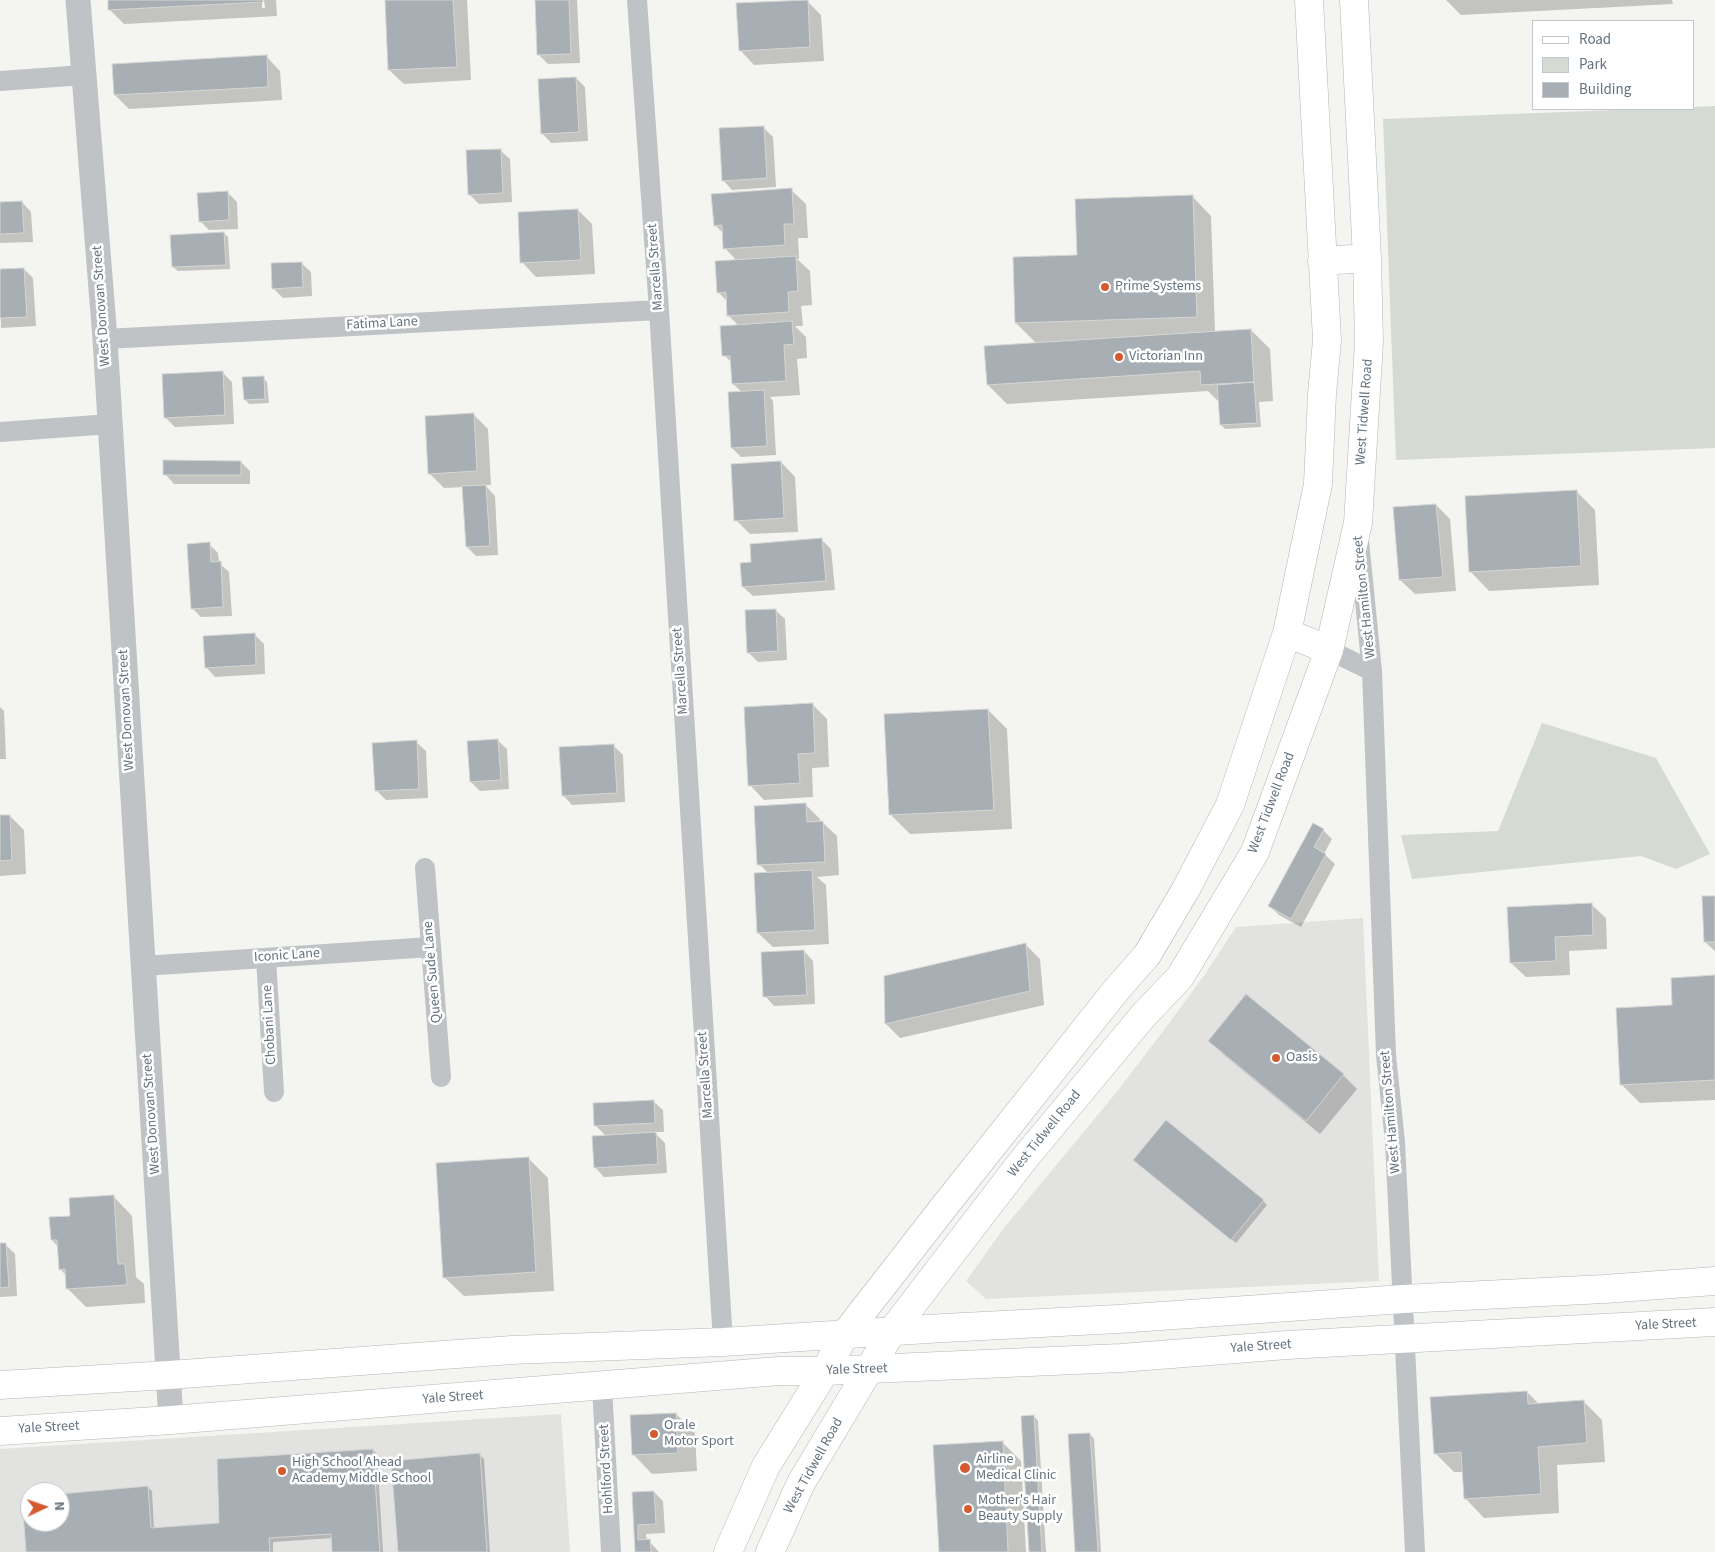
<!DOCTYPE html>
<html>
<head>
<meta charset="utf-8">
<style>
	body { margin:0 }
	#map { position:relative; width:1715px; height:1552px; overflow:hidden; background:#f4f4f1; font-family:"Source Sans 3",sans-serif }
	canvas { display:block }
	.legend { position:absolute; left:1532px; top:20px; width:162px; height:90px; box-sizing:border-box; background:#fff; border:1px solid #c1c7cc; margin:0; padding:6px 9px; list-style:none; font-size:15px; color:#65737f }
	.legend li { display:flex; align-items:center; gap:10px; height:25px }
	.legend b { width:25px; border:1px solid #c1c7cc }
	.north { position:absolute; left:20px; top:1482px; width:50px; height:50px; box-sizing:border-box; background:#fff; border:1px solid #c1c7cc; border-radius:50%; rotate:87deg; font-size:14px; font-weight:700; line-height:20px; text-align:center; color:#65737f }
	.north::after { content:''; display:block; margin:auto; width:18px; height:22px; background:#d45b30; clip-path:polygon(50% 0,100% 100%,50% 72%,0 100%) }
</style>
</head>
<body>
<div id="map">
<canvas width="1715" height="1552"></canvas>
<ul class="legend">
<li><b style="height:6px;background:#fff"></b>Road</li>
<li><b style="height:14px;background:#d5dbd2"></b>Park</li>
<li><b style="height:14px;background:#a8afb4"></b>Building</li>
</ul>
<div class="north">N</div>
</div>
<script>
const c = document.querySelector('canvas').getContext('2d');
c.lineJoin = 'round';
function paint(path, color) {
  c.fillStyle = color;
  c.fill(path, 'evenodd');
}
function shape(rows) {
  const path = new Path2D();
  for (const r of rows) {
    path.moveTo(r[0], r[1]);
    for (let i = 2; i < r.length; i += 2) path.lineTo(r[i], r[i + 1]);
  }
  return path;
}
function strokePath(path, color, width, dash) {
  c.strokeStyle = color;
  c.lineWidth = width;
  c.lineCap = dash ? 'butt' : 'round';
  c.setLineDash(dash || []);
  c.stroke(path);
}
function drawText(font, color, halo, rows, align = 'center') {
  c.font = font + ' "Source Sans 3",sans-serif';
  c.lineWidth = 5;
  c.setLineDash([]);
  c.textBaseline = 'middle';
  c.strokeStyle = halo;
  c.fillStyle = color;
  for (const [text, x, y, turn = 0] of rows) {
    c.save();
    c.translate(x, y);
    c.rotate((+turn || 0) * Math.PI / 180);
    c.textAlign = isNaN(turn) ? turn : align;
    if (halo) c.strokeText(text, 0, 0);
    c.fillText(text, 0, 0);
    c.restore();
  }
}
paint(shape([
	[1363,918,1379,1281,986,1299,966,1281,1004,1228,1115,1094,1167,1026,1205,974,1236,927],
	[561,1414,570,1552,0,1552,0,1449],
	[30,1492,60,1492,60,1522,30,1522]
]), '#e2e3e1');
paint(shape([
	[1715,106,1715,448,1396,460,1383,119,1642,109,1694,109,1694,107],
	[1542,723,1656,758,1710,854,1676,869,1641,856,1412,879,1401,835,1498,831]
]), '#d5dbd2');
paint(shape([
	[109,0,262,0,262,8,265,8,264,0,276,0,277,16,124,24,109,9],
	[386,0,467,0,471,80,404,84,389,70],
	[537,0,577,0,580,63,548,64,539,55],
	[1446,0,1672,0,1673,4,1461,15],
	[807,1,821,15,824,61,754,65,740,50],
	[266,56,280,71,282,100,129,109,115,95],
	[576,78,585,87,588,141,551,143,542,133],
	[763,127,773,137,776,187,732,190,723,180],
	[500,150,510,159,512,202,479,204,469,194],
	[791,190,806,204,808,238,798,238,799,259,797,259,810,271,812,305,801,306,803,326,795,326,806,337,807,358,797,359,800,395,770,397,773,401,776,455,741,457,732,448,742,392,733,384,732,363,724,355,739,326,729,316,728,302,719,293,737,261,725,248,724,234,715,225],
	[227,192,237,202,238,229,209,230,200,221],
	[1192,196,1211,216,1215,332,1251,330,1270,349,1273,401,1259,402,1261,427,1225,429,1221,425,1219,402,1208,391,1007,404,988,385,1037,344,1016,323,1078,256],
	[22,202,31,212,33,242,0,243,0,203],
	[578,210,592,224,595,274,536,277,522,262],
	[224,233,228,237,230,269,178,271,173,267],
	[301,263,311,272,312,296,283,298,273,288],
	[24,269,33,278,36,326,1,328,0,270],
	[222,372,232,382,234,424,175,427,165,417],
	[263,378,267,382,269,403,249,404,245,399],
	[473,414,488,429,491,485,485,485,495,496,498,555,476,556,467,547,464,487,444,488,429,473],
	[241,462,250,471,250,484,174,484,165,474],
	[781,462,795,477,798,532,750,534,736,520],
	[1576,491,1595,510,1599,585,1489,591,1470,571],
	[1436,505,1450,519,1456,591,1415,594,1400,580],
	[822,540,831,549,835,590,753,596,743,587,752,564],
	[209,544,218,553,219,563,229,572,232,616,201,617,192,608],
	[775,610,785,619,787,660,758,662,748,652],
	[254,634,264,644,265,674,215,677,206,667],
	[812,704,827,719,829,767,812,768,813,797,764,800,750,785],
	[0,707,4,711,6,759,0,759],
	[988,710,1007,729,1012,829,910,834,891,815],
	[497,740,507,749,509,789,480,791,471,782],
	[416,742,426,751,428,798,386,800,376,790],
	[614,746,623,755,625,802,572,805,563,795],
	[805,804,820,819,820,822,822,822,837,836,839,875,817,877,826,885,829,944,773,947,758,933,768,873,759,864],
	[10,816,24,830,26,874,0,876,0,817],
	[1323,830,1332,839,1324,854,1335,864,1301,927,1279,915,1270,906],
	[1715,897,1715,951,1705,942],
	[1591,904,1606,918,1607,949,1569,951,1570,975,1526,977,1511,963,1509,908],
	[1026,945,1040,959,1044,1005,900,1038,886,1024,886,977],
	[804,951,813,961,815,1004,774,1006,765,996],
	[1715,977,1715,1100,1640,1103,1621,1084,1673,1006],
	[1210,1041,1343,1075,1357,1089,1320,1134,1224,1055],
	[653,1101,663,1110,664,1132,654,1132,665,1143,667,1173,604,1177,595,1167,606,1136,595,1125],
	[529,1159,548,1178,554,1291,464,1296,444,1277],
	[1139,1164,1263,1201,1267,1205,1236,1243],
	[113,1196,132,1216,136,1277,144,1284,145,1303,86,1307,67,1288,67,1276,60,1269,58,1247,52,1240,71,1217],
	[0,1244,5,1244,15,1254,17,1296,0,1297],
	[1527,1392,1539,1404,1583,1401,1602,1420,1605,1462,1557,1465,1559,1513,1484,1518,1465,1498,1463,1472,1454,1472,1435,1453],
	[676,1414,695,1433,697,1471,652,1474,633,1454],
	[1034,1416,1038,1421,1046,1552,1030,1552],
	[1090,1434,1094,1439,1101,1552,1076,1552],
	[1002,1442,1021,1461,1026,1552,940,1552],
	[373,1450,377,1454,383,1552,334,1552,333,1538,273,1542,273,1552,27,1552,30,1498,30,1522,60,1522,60,1495,147,1487,152,1491,154,1529,221,1524],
	[479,1454,484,1459,490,1552,399,1552],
	[654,1492,663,1501,665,1533,646,1534,647,1541,649,1541,659,1552,637,1552,633,1493]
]), '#0003');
const building = shape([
	[108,0,263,0,263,2,108,10,108,0],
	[385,0,453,0,457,67,388,70,385,0],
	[535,0,569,0,571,54,537,55,535,0],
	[808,0,810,47,739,51,736,3,808,0],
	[267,55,268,87,114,95,112,64,267,55],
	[576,77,579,132,541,134,538,79,576,77],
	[764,126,767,178,722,181,719,128,764,126],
	[501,149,503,193,468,195,466,150,501,149],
	[792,188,794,224,784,224,785,245,723,249,722,225,714,226,711,194,792,188],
	[228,191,229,220,199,222,197,193,228,191],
	[1193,195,1197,317,1015,323,1013,257,1077,255,1075,199,1193,195],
	[22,201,24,233,0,234,0,202,22,201],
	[578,209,581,260,520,263,518,212,578,209],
	[224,232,226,265,172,267,170,235,224,232],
	[796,256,798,291,788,292,789,312,727,316,726,292,717,293,715,261,796,256],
	[302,262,303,287,272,289,271,263,302,262],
	[24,268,27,317,0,318,0,269,24,268],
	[792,321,794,344,784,345,786,381,732,384,730,356,722,356,720,326,792,321],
	[1251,329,1254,382,1201,385,1200,371,987,385,984,346,1251,329],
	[223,371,225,415,164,418,162,374,223,371],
	[264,376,265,399,244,400,242,377,264,376],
	[1254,382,1257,423,1220,425,1217,385,1254,382],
	[764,390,767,446,731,448,728,392,764,390],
	[474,413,477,471,428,474,425,416,474,413],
	[163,460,241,461,241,475,163,475,163,460],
	[781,461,784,518,734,521,731,464,781,461],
	[486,485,490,546,466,547,462,486,486,485],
	[1577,490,1581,566,1469,572,1465,496,1577,490],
	[1436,504,1443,577,1399,580,1393,507,1436,504],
	[822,538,826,581,742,587,740,563,751,562,750,544,822,538],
	[210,542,211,562,221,561,223,607,191,609,187,544,210,542],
	[776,609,778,651,747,653,745,610,776,609],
	[255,633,256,665,205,668,203,636,255,633],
	[813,703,815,753,798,754,800,783,748,786,744,707,813,703],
	[988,709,994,810,889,815,884,714,988,709],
	[498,739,501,780,470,782,467,741,498,739],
	[417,740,419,789,375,791,372,743,417,740],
	[614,744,617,793,562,796,559,747,614,744],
	[806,803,807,822,823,821,825,862,757,865,754,806,806,803],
	[0,815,10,815,12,860,0,861,0,815],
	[1313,823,1324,829,1314,847,1326,854,1291,919,1268,906,1313,823],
	[812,870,815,930,757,933,754,873,812,870],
	[1702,896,1715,896,1715,942,1704,942,1702,896],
	[1592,903,1593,935,1555,937,1556,961,1510,963,1507,907,1592,903],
	[1026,943,1030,991,885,1024,884,976,1026,943],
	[804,950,807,995,763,997,761,952,804,950],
	[1715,975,1715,1080,1620,1085,1616,1008,1672,1005,1671,978,1715,975],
	[1246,994,1344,1074,1306,1121,1208,1041,1246,994],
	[654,1100,655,1123,594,1126,593,1103,654,1100],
	[1166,1120,1264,1200,1231,1240,1133,1160,1166,1120],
	[656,1132,658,1164,594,1168,592,1136,656,1132],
	[529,1157,536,1272,443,1278,436,1163,529,1157],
	[114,1195,118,1264,125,1264,127,1285,66,1289,65,1269,59,1270,57,1240,51,1240,49,1217,70,1216,69,1198,114,1195],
	[0,1243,6,1243,9,1287,0,1288,0,1243],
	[1527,1391,1528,1404,1584,1400,1587,1443,1538,1447,1541,1494,1464,1499,1461,1452,1434,1454,1430,1397,1527,1391],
	[676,1413,678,1453,632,1455,630,1415,676,1413],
	[1034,1415,1042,1552,1029,1552,1021,1416,1034,1415],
	[1090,1433,1098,1552,1075,1552,1068,1434,1090,1433],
	[1003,1441,1008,1552,939,1552,933,1445,1003,1441],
	[373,1449,380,1552,332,1552,331,1534,269,1538,270,1552,26,1552,22,1498,30,1497,30,1522,60,1522,60,1494,148,1486,151,1528,219,1523,217,1459,373,1449],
	[480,1453,487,1552,398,1552,391,1461,480,1453],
	[654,1491,656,1524,638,1525,638,1540,650,1539,651,1552,635,1552,632,1492,654,1491]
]);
paint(building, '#a8afb4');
strokePath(building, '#d5d5d3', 1);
const secondary = shape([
	[1322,261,1367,258],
	[1287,633,1329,650],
	[0,1385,169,1375,512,1350,723,1342,944,1328,1118,1319,1403,1299,1604,1289,1715,1281],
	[0,1431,171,1420,779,1371,825,1371,1121,1358,1287,1345,1715,1322],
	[728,1552,766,1466,825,1371,845,1334,947,1203,1117,989,1147,955,1186,889,1230,805,1287,633,1318,484,1322,394,1327,340,1309,0],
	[770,1552,801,1483,892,1331,1024,1159,1143,1016,1180,977,1255,852,1329,650,1358,523,1369,342,1367,258,1354,0]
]);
strokePath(secondary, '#b2b6ba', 29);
strokePath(shape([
	[637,0,659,310,723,1342],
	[0,81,84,75],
	[105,339,659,310],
	[0,432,110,424],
	[1359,541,1372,671,1386,1055,1395,1142,1415,1552],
	[1329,650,1372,671],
	[425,868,441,1077],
	[266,958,274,1092],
	[143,966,431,947],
	[602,1386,611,1552]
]), '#bfc3c6', 20);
strokePath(shape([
	[78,0,105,339,171,1420]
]), '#bfc3c6', 25);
strokePath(secondary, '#fff', 28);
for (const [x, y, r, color] of [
	[1105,287,5,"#d45b30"],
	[1119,357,5,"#d45b30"],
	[1276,1058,5,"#d45b30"],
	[654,1434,5,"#d45b30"],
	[965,1468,6,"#d45b30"],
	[282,1471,5,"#d45b30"],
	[968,1509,5,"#d45b30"]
]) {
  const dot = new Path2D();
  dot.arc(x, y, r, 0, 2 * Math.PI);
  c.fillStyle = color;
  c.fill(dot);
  strokePath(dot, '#fff', 2);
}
drawText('14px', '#65737f', '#fff', [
	["Marcella Street",656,267,-94],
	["West Donovan Street",102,306,-94],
	["Fatima Lane",382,324,-3],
	["West Tidwell Road",1365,412,-86],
	["West Hamilton Street",1365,597,-96],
	["Marcella Street",681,671,-94],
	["West Donovan Street",127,710,-93],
	["West Tidwell Road",1272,803,-69],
	["Iconic Lane",287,956,-4],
	["Queen Sude Lane",433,972,-95],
	["Chobani Lane",270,1025,-93],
	["Marcella Street",706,1075,-94],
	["West Hamilton Street",1391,1112,-95],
	["West Donovan Street",152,1114,-94],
	["West Tidwell Road",1045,1134,-51],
	["Yale Street",1666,1325,-3],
	["Yale Street",1261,1347,-4],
	["Yale Street",857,1370,-2],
	["Yale Street",453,1398,-4],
	["Yale Street",49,1428,-3],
	["West Tidwell Road",814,1466,-61],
	["Hohlford Street",607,1469,-93]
]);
drawText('14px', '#65737f', '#fff', [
	["Prime Systems",1115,287],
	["Victorian Inn",1129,357],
	["Oasis",1286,1058],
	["Orale",664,1426],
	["Motor Sport",664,1442],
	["Airline",976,1460],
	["Medical Clinic",976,1476],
	["High School Ahead",292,1463],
	["Academy Middle School",292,1479],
	["Mother's Hair",978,1501],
	["Beauty Supply",978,1517]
], 'left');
</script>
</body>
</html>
